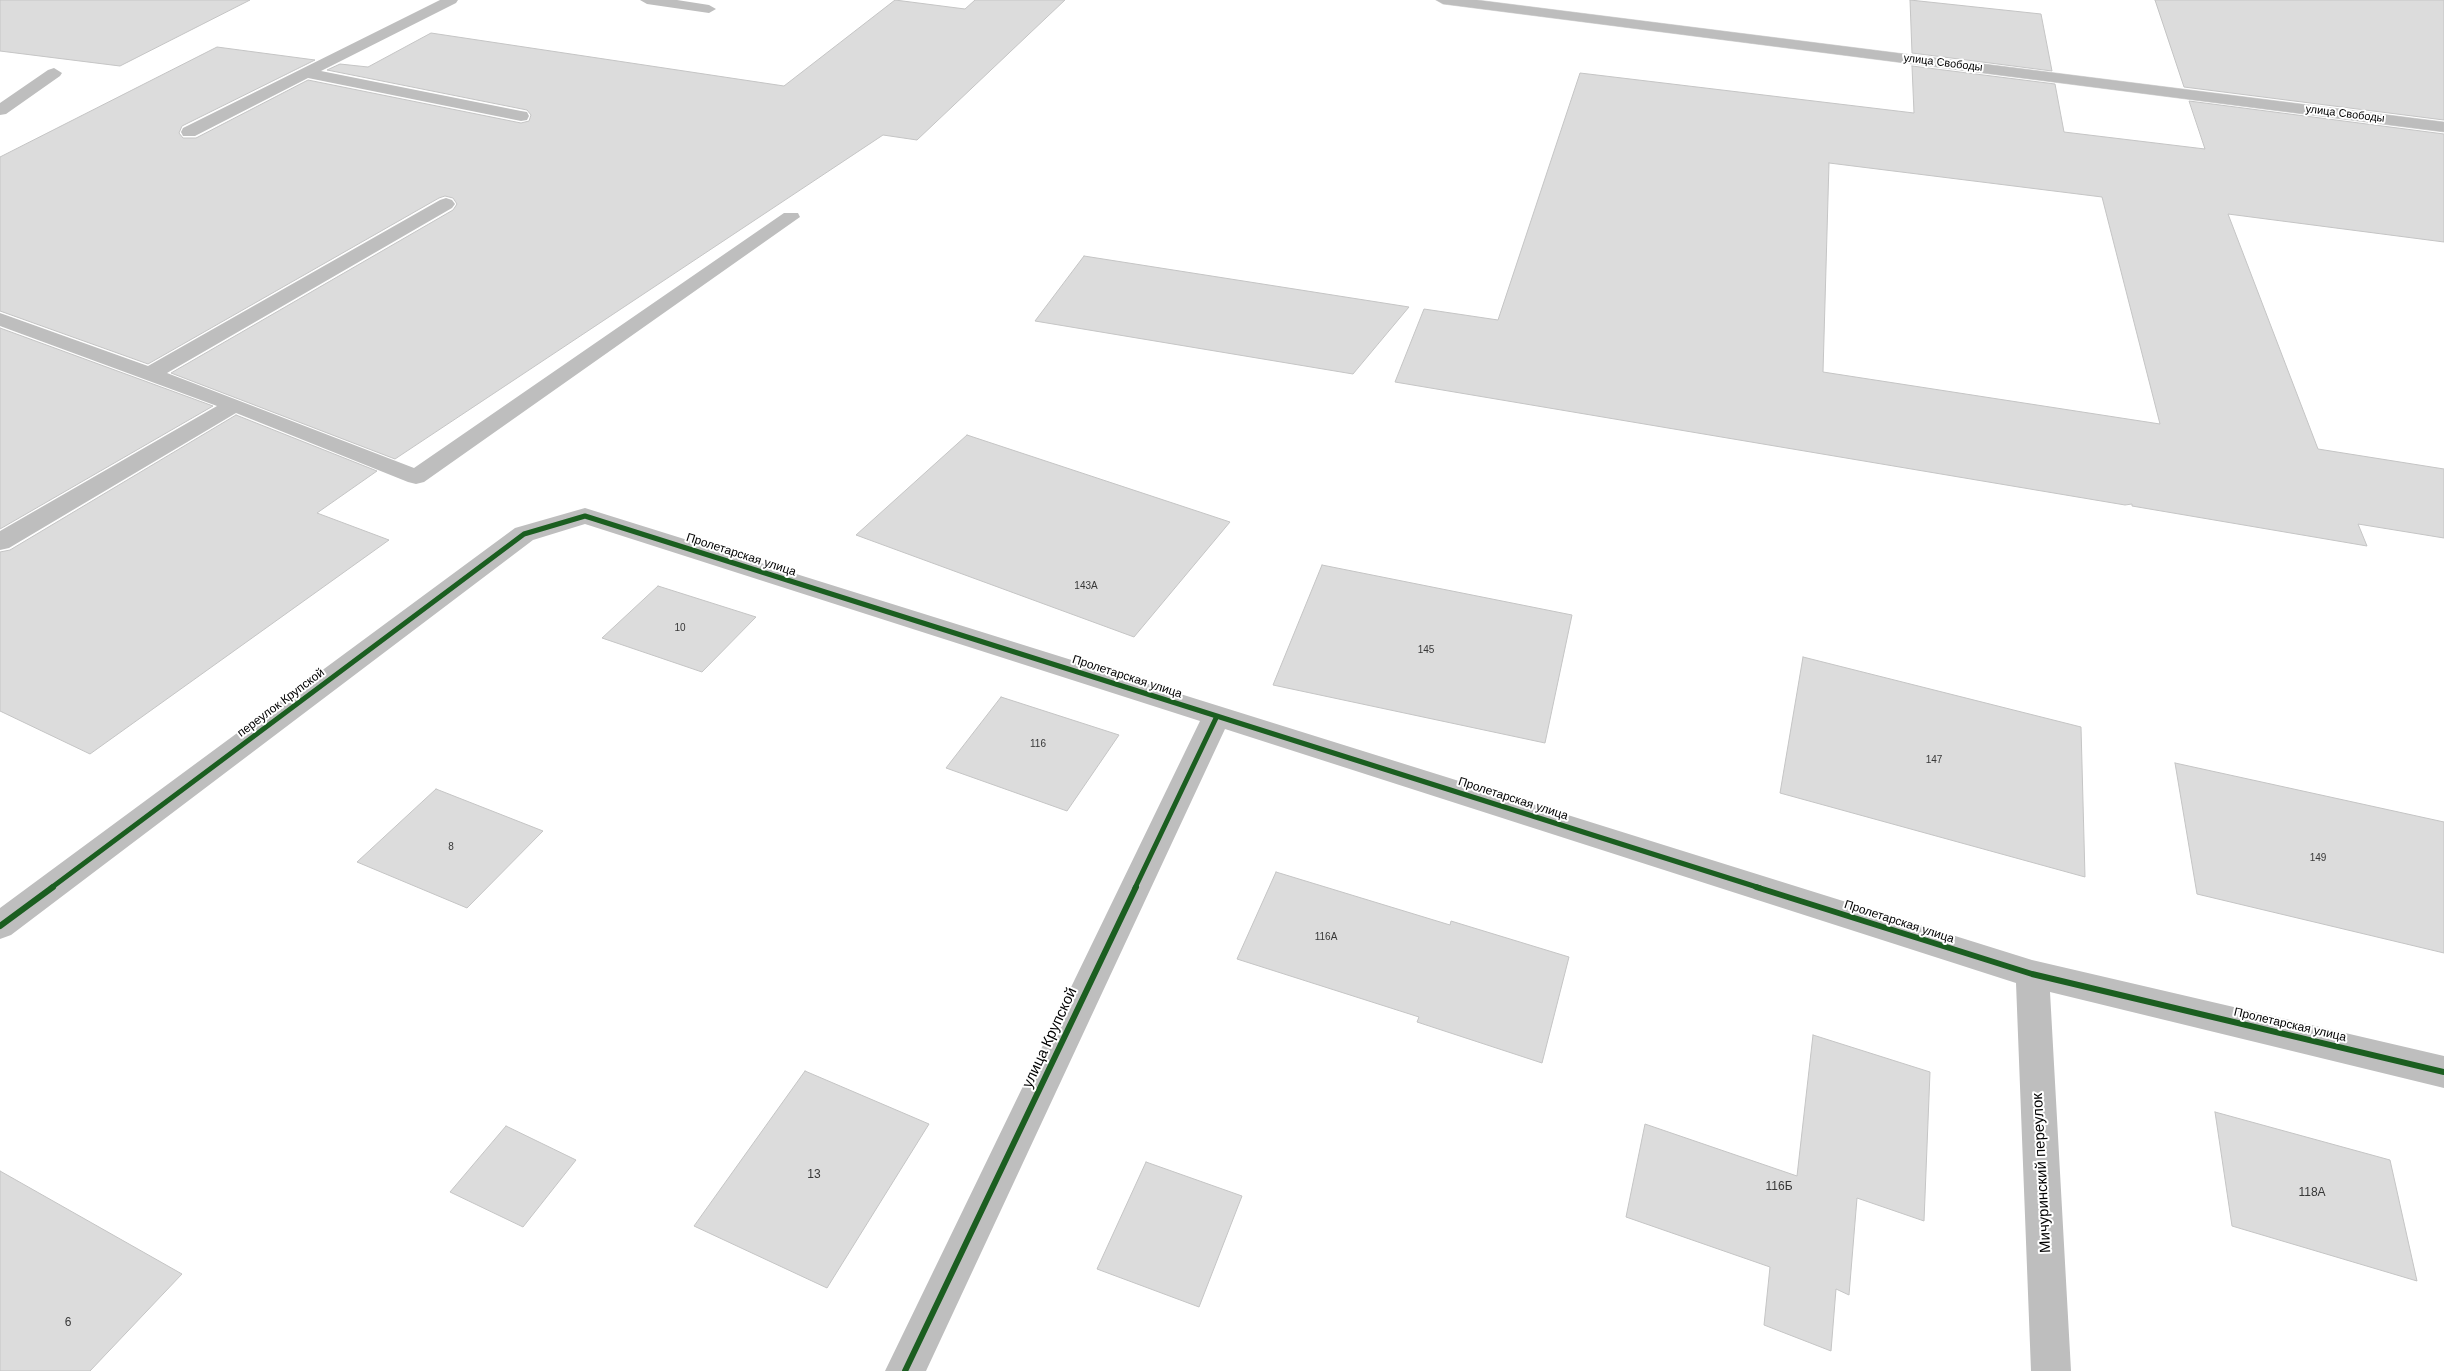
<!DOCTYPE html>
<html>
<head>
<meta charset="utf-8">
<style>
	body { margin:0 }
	canvas { display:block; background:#fff }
</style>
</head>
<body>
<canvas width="2444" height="1371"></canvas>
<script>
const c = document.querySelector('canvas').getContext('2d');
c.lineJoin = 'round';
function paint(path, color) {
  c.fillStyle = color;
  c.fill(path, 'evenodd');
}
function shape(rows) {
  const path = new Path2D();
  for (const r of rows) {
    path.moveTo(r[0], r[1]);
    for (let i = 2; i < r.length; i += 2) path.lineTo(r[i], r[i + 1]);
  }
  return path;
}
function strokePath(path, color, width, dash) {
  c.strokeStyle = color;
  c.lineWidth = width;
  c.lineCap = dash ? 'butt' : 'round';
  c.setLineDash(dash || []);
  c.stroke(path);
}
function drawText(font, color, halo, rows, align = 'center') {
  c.font = font + ' Helvetica,sans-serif';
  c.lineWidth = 4;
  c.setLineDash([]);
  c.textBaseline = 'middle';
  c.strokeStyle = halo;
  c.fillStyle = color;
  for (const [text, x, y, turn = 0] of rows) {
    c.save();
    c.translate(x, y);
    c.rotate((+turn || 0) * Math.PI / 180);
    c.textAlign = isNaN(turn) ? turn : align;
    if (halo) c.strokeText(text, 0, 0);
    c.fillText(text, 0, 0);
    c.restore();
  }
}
const building = shape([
	[0,0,250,0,120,66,0,51,0,0],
	[895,0,965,9,975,0,1065,0,917,140,883,135,395,459,171,373,453,210,457,204,453,198,445,196,439,198,148,364,0,311,0,157,217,47,315,60,182,126,179,133,183,138,196,138,308,80,521,123,529,121,531,115,527,110,327,70,340,64,368,67,431,33,784,86,895,0],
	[1910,0,2041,14,2052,71,1912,53,1910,0],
	[2155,0,2444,0,2444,120,2184,87,2155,0],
	[1912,66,2055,84,2064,132,2205,149,2189,101,2444,134,2444,242,2228,214,2318,449,2444,469,2444,538,2358,524,2367,546,2132,506,2132,504,2125,505,1395,382,1424,309,1498,320,1580,73,1914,113,1912,66],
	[1829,163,2102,197,2160,424,1823,372,1829,163],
	[1084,256,1409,307,1353,374,1035,321,1084,256],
	[0,328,213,406,0,529,0,328],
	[236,415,377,471,317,513,389,540,90,754,0,711,0,552,10,550,236,415],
	[967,435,1230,522,1134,637,856,535,967,435],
	[1322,565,1572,615,1545,743,1273,685,1322,565],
	[658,586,756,617,702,672,602,638,658,586],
	[1803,657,2081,727,2085,877,1780,793,1803,657],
	[1001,697,1119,735,1067,811,946,768,1001,697],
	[2175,763,2444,822,2444,953,2197,894,2175,763],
	[436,789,543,831,467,908,357,862,436,789],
	[1276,872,1450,925,1451,921,1569,957,1542,1063,1417,1022,1419,1017,1237,959,1276,872],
	[1813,1035,1930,1072,1924,1221,1857,1198,1849,1295,1836,1289,1831,1351,1764,1325,1770,1267,1626,1217,1645,1124,1797,1176,1813,1035],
	[805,1071,929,1124,827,1288,694,1226,805,1071],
	[2215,1112,2390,1160,2417,1281,2232,1226,2215,1112],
	[506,1126,576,1160,523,1227,450,1192,506,1126],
	[1146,1162,1242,1196,1199,1307,1097,1269,1146,1162],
	[0,1171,182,1274,90,1371,0,1371,0,1171]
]);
paint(building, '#dcdcdc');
strokePath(building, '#c5c5c5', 1);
const major = shape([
	[1436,0,1477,0,2444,122,2444,132,1443,4,1436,0]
]);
strokePath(major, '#dbdbdb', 1);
paint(shape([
	[440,0,458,0,456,3,321,71,521,111,527,112,529,116,527,120,521,121,308,78,195,136,183,136,181,132,183,128,440,0],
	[640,0,677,0,709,5,716,9,709,13,647,4,640,0],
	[54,68,62,73,60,76,6,114,0,115,0,103,48,70,54,68],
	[446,198,452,200,455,204,452,208,167,373,414,468,784,213,798,213,800,217,424,482,416,484,408,482,236,413,9,548,0,550,0,531,217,406,0,326,0,313,148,366,440,200,446,198],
	[585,508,2032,960,2444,1056,2444,1088,2050,992,2071,1371,2031,1371,2016,983,1225,729,926,1371,885,1371,1200,721,585,524,533,540,11,935,0,939,0,908,515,528,585,508]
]), '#bebebe');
paint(major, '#bdbdbd');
strokePath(shape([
	[51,888,524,534,585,516,1760,888],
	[1135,888,1217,716]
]), '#1b5e20', 5);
strokePath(shape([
	[1756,887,2032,974,2444,1072],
	[0,926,53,887],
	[905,1371,1136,887]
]), '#1b5e20', 6);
drawText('10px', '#373737', null, [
	["143А",1086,586],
	["10",680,628],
	["145",1426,650],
	["116",1038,744],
	["147",1934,760],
	["8",451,847],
	["149",2318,858],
	["116А",1326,937]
]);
drawText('11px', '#000', '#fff', [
	["улица Свободы",1943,63,7],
	["улица Свободы",2345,114,7]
]);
drawText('12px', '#000', '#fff', [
	["Пролетарская улица",741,555,18],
	["Пролетарская улица",1127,677,18],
	["переулок Крупской",281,703,-37],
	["Пролетарская улица",1513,799,18],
	["Пролетарская улица",1899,922,18],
	["Пролетарская улица",2290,1025,13]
]);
drawText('12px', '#373737', null, [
	["13",814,1175],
	["116Б",1779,1187],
	["118А",2312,1193],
	["6",68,1323]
]);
drawText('15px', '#000', '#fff', [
	["улица Крупской",1050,1038,-65],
	["Мичуринский переулок",2042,1173,-93]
]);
</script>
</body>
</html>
